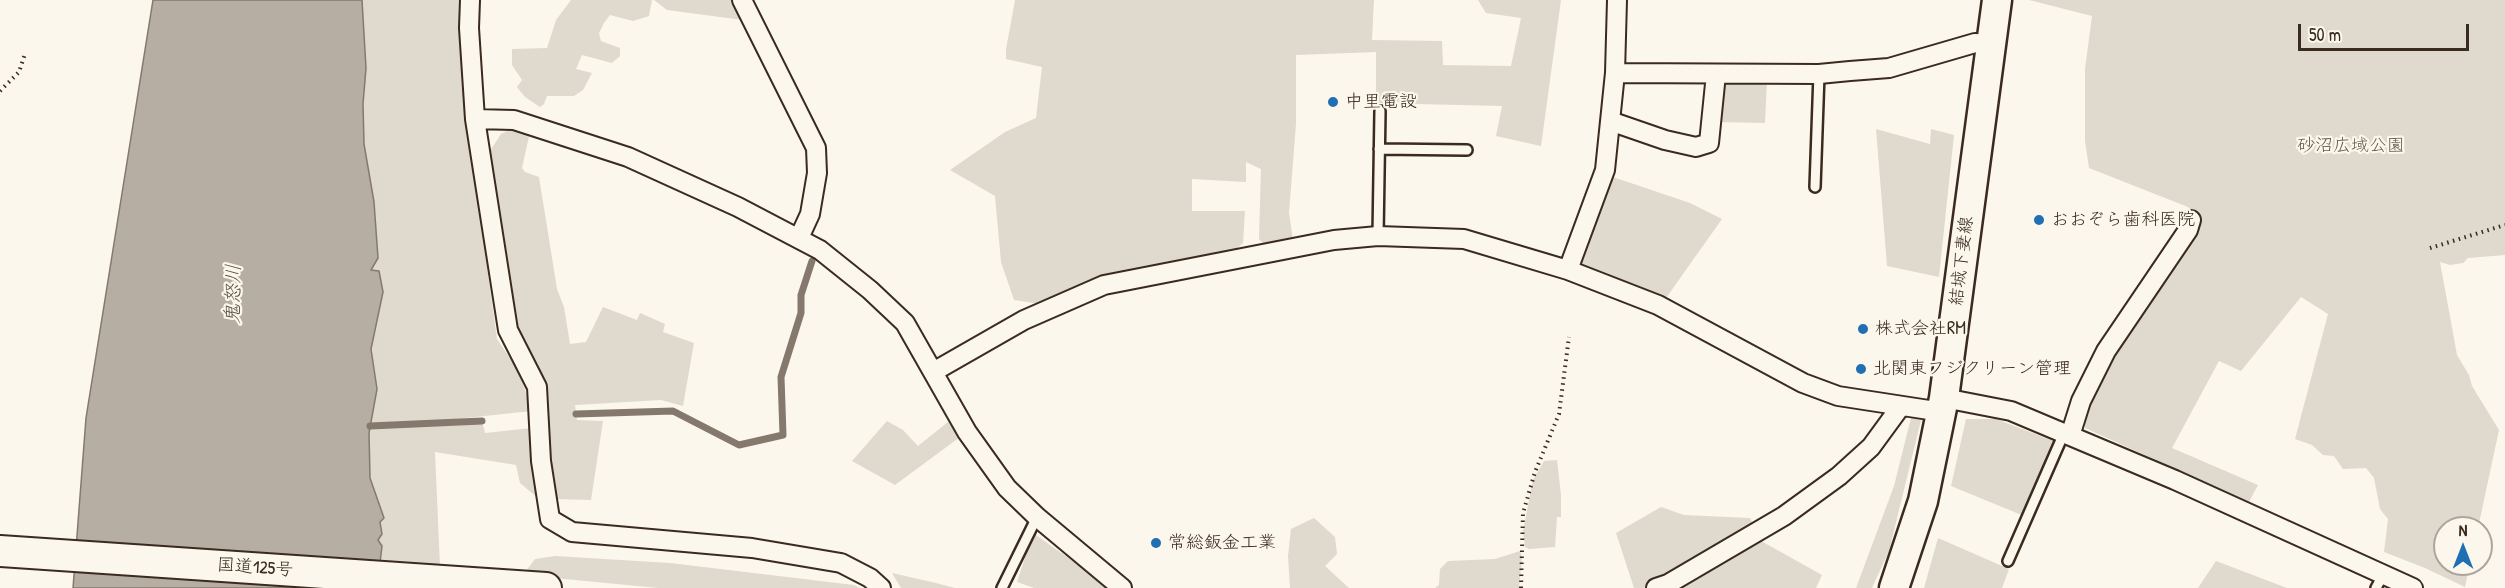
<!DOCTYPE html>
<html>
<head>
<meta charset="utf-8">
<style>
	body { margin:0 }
	#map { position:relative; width:2505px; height:588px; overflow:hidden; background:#fbf7ec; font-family:"Patrick Hand",sans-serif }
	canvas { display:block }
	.north { position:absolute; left:2433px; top:516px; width:60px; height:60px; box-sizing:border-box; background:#fbf7ec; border:2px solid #aea59a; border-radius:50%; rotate:0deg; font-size:16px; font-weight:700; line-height:24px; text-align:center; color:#3b2a1e }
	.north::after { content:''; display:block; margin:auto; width:21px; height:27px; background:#1f6fb2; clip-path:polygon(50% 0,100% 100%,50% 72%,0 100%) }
	.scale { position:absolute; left:2298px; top:24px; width:171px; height:27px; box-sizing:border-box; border:3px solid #3b2a1e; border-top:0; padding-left:8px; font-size:18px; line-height:21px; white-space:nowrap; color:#3b2a1e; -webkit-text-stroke:4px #fbf7ec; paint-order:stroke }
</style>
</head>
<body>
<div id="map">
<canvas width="2505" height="588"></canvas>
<div class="north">N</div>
<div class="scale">50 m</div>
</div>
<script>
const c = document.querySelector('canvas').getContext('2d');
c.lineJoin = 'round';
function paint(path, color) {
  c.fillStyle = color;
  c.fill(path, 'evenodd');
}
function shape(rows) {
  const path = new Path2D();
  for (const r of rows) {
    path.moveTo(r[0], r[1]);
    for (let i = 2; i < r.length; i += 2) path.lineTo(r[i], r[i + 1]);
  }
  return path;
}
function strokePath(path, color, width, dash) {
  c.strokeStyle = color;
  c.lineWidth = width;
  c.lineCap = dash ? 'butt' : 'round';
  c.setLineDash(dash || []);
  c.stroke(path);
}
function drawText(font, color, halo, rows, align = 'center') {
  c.font = font + ' "Patrick Hand","Klee One",sans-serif';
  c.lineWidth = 4.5;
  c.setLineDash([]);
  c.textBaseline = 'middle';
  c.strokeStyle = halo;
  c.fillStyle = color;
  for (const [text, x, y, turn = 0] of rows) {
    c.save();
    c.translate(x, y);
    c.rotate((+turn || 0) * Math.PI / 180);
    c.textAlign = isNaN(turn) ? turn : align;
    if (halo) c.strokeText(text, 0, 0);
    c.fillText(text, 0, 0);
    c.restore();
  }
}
paint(shape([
	[362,0,465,0,464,55,470,144,497,339,519,372,532,411,456,419,447,423,482,421,485,433,532,428,538,498,520,483,516,465,435,452,440,567,381,564,378,540,380,522,384,518,370,478,369,433,377,389,371,349,383,292,371,271,374,202,364,144,363,104,366,68],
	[571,0,652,0,649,16,633,21,610,15,604,23,599,33,601,41,620,48,620,56,612,63,582,55,576,69,592,73,583,90,574,96,547,96,544,104,540,107,525,97,517,87,522,80,512,65,512,49,547,48,556,20],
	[654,0,734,0,743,20,667,10],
	[1015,0,1374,0,1372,40,1442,41,1443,65,1511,66,1521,18,1486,13,1478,0,1561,0,1541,146,1496,136,1502,106,1376,103,1376,52,1296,55,1296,124,1289,213,1293,240,1265,245,1259,239,1261,169,1246,162,1246,182,1192,179,1192,211,1245,211,1243,243,1234,251,1108,275,1040,304,1014,300,1001,262,995,196,950,170,1005,132,1036,118,1042,67,1006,59,1006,49],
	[2029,0,2505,0,2505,255,2468,258,2463,263,2450,265,2440,262,2457,355,2469,375,2472,386,2499,430,2478,528,2445,528,2445,564,2470,564,2465,587,2425,568,2384,552,2388,519,2380,509,2374,478,2366,468,2343,469,2334,456,2323,455,2312,445,2295,439,2328,314,2301,297,2241,371,2219,361,2172,448,2258,485,2249,502,2085,428,2085,411,2118,345,2199,230,2195,215,2188,207,2089,168,2085,141,2085,69,2092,16],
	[1726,80,1767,80,1765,123,1717,122,1719,88],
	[511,129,530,132,522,168,525,172,539,177,557,289,564,307,570,344,586,342,603,307,637,320,640,313,665,324,663,332,694,343,683,406,661,400,575,405,577,420,603,421,591,500,554,499,547,452,544,380,519,335,490,151,501,134],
	[1876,129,1930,144,1931,129,1954,135,1939,277,1887,266],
	[1610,176,1690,203,1722,219,1666,298,1575,265],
	[1923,412,1889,551,1872,588,1856,588,1894,486,1912,414],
	[1966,419,1996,419,2056,442,2024,516,1951,486],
	[887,421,903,430,918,446,948,422,960,437,895,485,852,461],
	[1557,460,1561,495,1561,517,1557,517,1555,547,1529,549,1525,547,1523,531,1533,480,1544,461],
	[1661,507,1684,515,1750,518,1755,528,1664,581,1643,588,1634,588,1616,533],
	[1314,518,1335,537,1337,554,1325,566,1349,588,1290,588,1288,556,1291,529],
	[1033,533,1111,588,1034,588,1017,582],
	[1754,537,1822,575,1816,588,1667,588],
	[1938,538,2009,569,2002,588,1924,588],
	[1520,551,1522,557,1519,588,1435,588,1439,585,1440,569,1448,561,1495,559],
	[555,556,670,563,854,585,860,588,658,588,523,575,535,559],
	[2216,561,2287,588,2198,588],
	[892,573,936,583,955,588,901,588]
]), '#dfd9ce');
const water = shape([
	[153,0,362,0,366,68,363,104,364,144,374,202,378,258,371,270,379,271,383,292,371,349,377,389,369,433,370,478,384,518,380,522,382,534,378,540,382,546,377,588,73,588,86,418,153,0]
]);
paint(water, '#b6aea2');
strokePath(water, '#85796d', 1.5);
strokePath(shape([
	[576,414,673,411,739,445,783,435,781,377,801,313,801,295,812,261],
	[370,426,482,421]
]), '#85796d', 7);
const service = shape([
	[1379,149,1467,150],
	[1815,187,1819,74],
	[1378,236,1380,111],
	[2008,561,2064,433],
	[1002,588,1037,517],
	[2376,588,2383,575]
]);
const minor = shape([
	[470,0,469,28,475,119,508,330,537,387,541,461,550,519,572,532,752,548,841,563,870,578,881,588],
	[742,0,816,148,817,173,810,214,799,238],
	[1617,0,1615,73,1819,74,1850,71,1889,68,1975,43,1991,44],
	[475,119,514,120,628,157,738,207,820,250,870,290,905,323,967,432,1007,488,1037,517,1122,588],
	[1610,121,1665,140,1696,147,1709,143,1716,74],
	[1568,270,1605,170,1615,73],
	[933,372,1024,320,1104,285,1334,240,1378,236,1464,239,1568,270,1658,305,1803,383,1838,396,1942,412],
	[1944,398,2011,411,2175,480,2413,588],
	[2070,436,2081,401,2106,351,2188,230,2191,220],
	[1656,588,1668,584,1784,516,1839,476,1871,447,1901,406]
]);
const primary = shape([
	[1894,588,1923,501,1944,398,1997,0]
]);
const trunk = shape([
	[0,551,546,588]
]);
strokePath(service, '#3b2a1e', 14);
strokePath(minor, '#3b2a1e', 22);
strokePath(primary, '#3b2a1e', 33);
strokePath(trunk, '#3b2a1e', 34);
strokePath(shape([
	[0,91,19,72,25,54],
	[2430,248,2505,225],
	[1521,588,1523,513,1535,472,1559,414,1569,337]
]), '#3b2a1e', 4, [1.5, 4.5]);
strokePath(service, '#fbf7ec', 9);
strokePath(minor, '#fbf7ec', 18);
strokePath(primary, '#fbf7ec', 28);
strokePath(trunk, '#fbf7ec', 30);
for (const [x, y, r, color] of [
	[1333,102,6,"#1f6fb2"],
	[2039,220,6,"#1f6fb2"],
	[1863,329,6,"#1f6fb2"],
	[1861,369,6,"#1f6fb2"],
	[1156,543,6,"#1f6fb2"]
]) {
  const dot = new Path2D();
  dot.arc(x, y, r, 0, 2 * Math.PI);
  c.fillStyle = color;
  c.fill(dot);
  strokePath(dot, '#fbf7ec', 2);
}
drawText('18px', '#3b2a1e', '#fbf7ec', [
	["中里電設",1345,102],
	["おおぞら歯科医院",2051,220],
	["株式会社RM",1875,329],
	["北関東フジクリーン管理",1873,369],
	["常総鈑金工業",1168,543]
], 'left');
drawText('18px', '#64564a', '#fbf7ec', [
	["砂沼広域公園",2351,146]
]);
drawText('18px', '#3b2a1e', '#fbf7ec', [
	["結城下妻線",1962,261,-83],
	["国道125号",255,568,4]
]);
drawText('italic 20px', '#605246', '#fbf7ec', [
	["鬼怒川",234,294,-89]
]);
</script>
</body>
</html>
